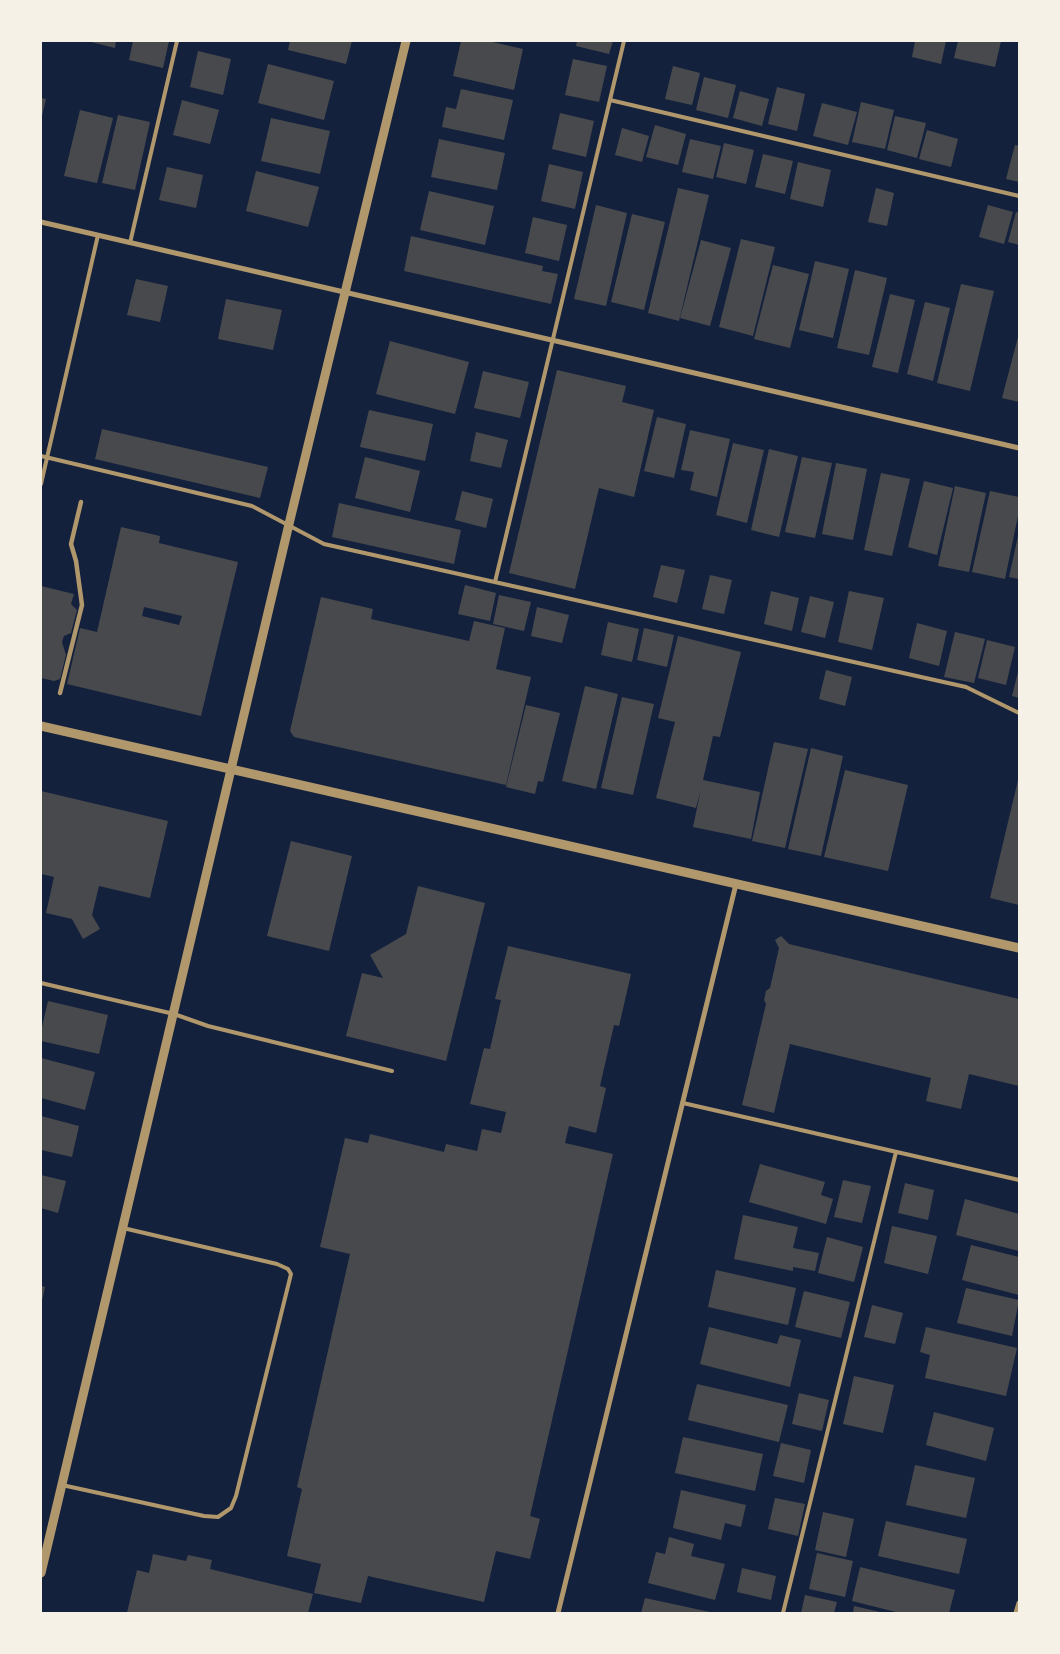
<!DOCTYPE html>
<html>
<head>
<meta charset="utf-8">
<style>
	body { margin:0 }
	#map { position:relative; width:1060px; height:1654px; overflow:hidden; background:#14213d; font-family:Lato,sans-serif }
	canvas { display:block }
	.frame { position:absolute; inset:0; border:42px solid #f6f1e7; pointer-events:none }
</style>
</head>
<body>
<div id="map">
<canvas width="1060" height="1654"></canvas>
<div class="frame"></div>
</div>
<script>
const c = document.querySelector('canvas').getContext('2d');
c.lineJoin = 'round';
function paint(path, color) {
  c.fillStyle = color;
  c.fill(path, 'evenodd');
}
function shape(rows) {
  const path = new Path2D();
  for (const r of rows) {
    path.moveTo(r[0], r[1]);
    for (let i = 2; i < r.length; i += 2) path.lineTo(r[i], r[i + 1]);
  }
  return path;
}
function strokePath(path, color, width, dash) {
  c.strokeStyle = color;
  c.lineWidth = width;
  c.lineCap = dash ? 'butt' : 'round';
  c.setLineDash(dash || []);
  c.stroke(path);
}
paint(shape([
	[87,41,116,41,115,48],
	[133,41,169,41,163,68,129,60],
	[290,41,352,41,346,64,288,50],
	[461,41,488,41,523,49,514,90,453,76],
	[577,41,613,41,609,54,576,46],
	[915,41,946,41,941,64,912,57],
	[958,41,1001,41,995,67,954,58],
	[198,51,231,59,223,95,190,87],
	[573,59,607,66,599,102,565,95],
	[268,64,334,81,324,120,258,103],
	[673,66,700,73,692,105,665,99],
	[704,77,736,85,728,118,696,110],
	[777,87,805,94,797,131,768,124],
	[461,89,513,100,504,140,442,127,446,107,456,109],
	[740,91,769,99,762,126,733,118],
	[41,98,46,99,42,116,41,116],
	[182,100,219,110,210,144,173,135],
	[861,102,894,110,885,149,852,142],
	[822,103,857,112,848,145,813,136],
	[80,110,113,118,97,183,64,176],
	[560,113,594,121,586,157,552,149],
	[118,115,150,122,135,190,102,183],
	[895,116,926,123,917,158,887,150],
	[271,118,330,131,320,174,261,161],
	[655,125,686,134,678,165,646,157],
	[622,128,649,136,642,162,615,155],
	[927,130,958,139,951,167,919,159],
	[439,139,505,153,497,190,431,177],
	[690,139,721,146,713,179,682,172],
	[724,143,754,150,746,184,716,177],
	[1015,145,1019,146,1019,182,1006,179],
	[763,154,793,161,785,194,755,187],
	[798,162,831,170,823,207,790,199],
	[549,164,583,172,575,209,541,201],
	[167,167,203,175,196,208,159,200],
	[256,171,319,187,308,227,246,211],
	[678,188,709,195,679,321,648,313],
	[876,188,894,193,887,226,868,222],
	[429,191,494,206,485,245,420,230],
	[596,205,627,213,606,306,574,299],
	[988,205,1013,212,1004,244,979,237],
	[1016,212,1019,213,1019,245,1008,242],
	[632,214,665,222,644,310,611,302],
	[533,217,567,225,559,261,525,253],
	[411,236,543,266,542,271,558,274,551,304,404,271],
	[741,239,775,247,753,336,719,327],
	[701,240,731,248,710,326,680,318],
	[815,261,849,269,833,338,799,330],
	[773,265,809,274,790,348,754,339],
	[855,270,887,278,869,355,837,348],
	[136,279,168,286,160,322,127,315],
	[961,284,994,291,970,391,937,383],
	[890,294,915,300,898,373,872,367],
	[226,299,282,310,273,350,218,339],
	[925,302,950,308,933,381,907,374],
	[1018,337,1019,337,1019,402,1002,398],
	[390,341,469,362,455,414,376,394],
	[557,370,626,386,622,402,654,410,634,497,599,488,575,589,509,573],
	[483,371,529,382,520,418,474,408],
	[369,410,433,424,425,461,360,447],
	[657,417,686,424,674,478,644,471],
	[102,429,268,467,260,498,95,459],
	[690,430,730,439,717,497,690,490,694,472,681,470],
	[476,432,508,440,501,468,470,461],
	[733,443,764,450,747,523,716,515],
	[769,449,798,456,779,537,751,530],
	[365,457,420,471,410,512,355,498],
	[802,457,832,463,815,538,785,532],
	[836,463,867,469,853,540,822,534],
	[881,473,910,479,892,556,864,550],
	[924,481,953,488,937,555,908,547],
	[955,486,986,493,969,572,938,566],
	[462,491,493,499,486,528,455,520],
	[990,491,1019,497,1019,511,1005,579,972,572],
	[339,503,461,530,454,564,332,537],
	[121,527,160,536,159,543,238,562,201,716,67,684,80,628,97,632],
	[144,607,182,616,179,625,142,616],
	[1018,536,1019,537,1019,579,1009,577],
	[661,565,685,570,677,603,653,597],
	[710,575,732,580,724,614,702,609],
	[465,585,496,593,490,621,458,614],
	[41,586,74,594,71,604,77,610,71,633,64,636,62,642,66,655,60,679,54,681,41,678],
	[771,591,799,598,792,631,764,624],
	[849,591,884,598,872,650,838,642],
	[499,595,531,602,524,631,493,624],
	[810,596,834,602,825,638,801,632],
	[321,597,373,609,371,619,469,641,474,621,505,628,496,669,531,677,506,785,294,737,290,731],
	[537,607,569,615,562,643,531,636],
	[608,622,639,629,632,662,601,655],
	[917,623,947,631,939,666,909,658],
	[644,628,674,635,667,667,637,660],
	[955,632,985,639,974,683,944,677],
	[678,636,741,652,720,737,713,736,703,780,760,792,751,839,693,827,701,789,696,808,656,798,675,722,658,718],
	[987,640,1015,647,1006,685,978,678],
	[826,670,852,677,845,706,819,699],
	[1018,672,1019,673,1019,698,1012,696],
	[585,686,618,694,596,789,562,781],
	[622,697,654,704,633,795,601,788],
	[526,705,560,713,543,782,538,781,535,794,506,787],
	[774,742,808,749,785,848,752,841],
	[811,748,843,756,821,856,788,849],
	[845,770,908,785,888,871,824,857],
	[1018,780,1019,780,1019,905,990,898],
	[41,791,168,821,150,898,99,886,92,915,100,929,83,939,72,919,46,913,54,877,41,874],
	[291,841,352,856,329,951,267,936],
	[418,886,485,903,446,1061,346,1036,362,973,383,978,370,955,406,934],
	[781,936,789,944,1019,999,1019,1086,969,1074,961,1109,926,1101,931,1078,790,1044,774,1113,742,1105,766,1004,764,1000,766,991,770,988,779,948,775,940],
	[508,946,631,974,619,1026,614,1025,600,1086,606,1088,596,1133,569,1126,565,1143,613,1154,530,1516,540,1519,530,1559,496,1551,484,1602,368,1576,361,1603,314,1593,321,1564,287,1556,302,1489,297,1487,350,1254,320,1247,345,1138,368,1143,370,1134,444,1152,446,1144,477,1151,482,1129,501,1133,506,1112,470,1104,484,1048,490,1049,501,1000,495,999],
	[48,1001,108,1015,99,1054,41,1041,41,1031],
	[41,1058,95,1072,85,1110,41,1098],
	[41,1116,79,1126,72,1157,41,1150],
	[760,1164,825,1182,821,1195,833,1199,826,1224,749,1202],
	[41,1175,66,1181,58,1213,41,1208],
	[843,1180,871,1186,862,1223,834,1217],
	[905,1183,934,1190,928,1220,898,1213],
	[965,1199,1019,1214,1019,1251,956,1235],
	[743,1215,798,1227,793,1248,819,1253,815,1271,793,1267,793,1271,734,1259],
	[892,1226,937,1236,928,1274,884,1263],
	[827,1237,863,1247,854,1282,818,1273],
	[971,1245,1019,1257,1019,1295,962,1280],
	[716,1270,796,1288,788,1325,708,1307],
	[41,1286,45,1287,42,1301,41,1301],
	[966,1288,1019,1300,1012,1336,957,1323],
	[804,1291,850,1302,841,1338,795,1327],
	[872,1305,903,1313,895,1344,864,1337],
	[709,1327,777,1344,780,1335,801,1340,790,1387,700,1364],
	[926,1327,1017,1348,1006,1396,925,1378,930,1355,920,1352],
	[854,1376,894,1385,883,1433,843,1424],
	[697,1384,788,1405,779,1442,688,1420],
	[799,1393,829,1400,822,1431,792,1424],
	[934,1412,994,1428,986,1461,926,1445],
	[683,1437,763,1454,755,1491,675,1473],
	[781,1443,811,1450,804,1483,773,1476],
	[915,1465,975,1478,966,1518,906,1505],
	[681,1490,746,1505,741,1527,725,1523,721,1540,673,1528],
	[775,1498,805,1504,798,1536,768,1529],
	[823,1512,854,1519,846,1557,815,1550],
	[886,1521,967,1539,959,1574,878,1556],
	[669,1537,694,1544,691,1556,725,1564,715,1600,648,1583,656,1552,665,1554],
	[817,1553,853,1561,845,1597,809,1589],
	[153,1554,186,1561,188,1555,212,1560,210,1569,313,1594,308,1613,127,1613,137,1570,149,1573],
	[860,1567,955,1590,949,1613,900,1613,852,1601],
	[742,1568,776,1576,771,1600,737,1592],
	[805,1595,837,1602,834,1613,801,1613],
	[645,1598,710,1612,710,1613,641,1613],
	[854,1606,880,1612,880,1613,853,1613]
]), '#48494c');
strokePath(shape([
	[610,100,1019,196],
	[130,243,177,41],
	[41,456,252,506,324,544,966,687,1019,713],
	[41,484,98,235],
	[495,582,624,41],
	[41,983,174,1014,208,1026,392,1071],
	[683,1103,1019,1180],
	[62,1485,204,1516,218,1517,231,1508,236,1496,291,1274,288,1269,277,1264,123,1228],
	[783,1613,896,1152]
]), '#b1986c', 4);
strokePath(shape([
	[60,693,82,605,76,561,71,544,81,502]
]), '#b1986c', 4.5);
strokePath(shape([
	[41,222,1019,448],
	[558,1613,736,884],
	[1016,1613,1019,1603]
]), '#b1986c', 5);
strokePath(shape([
	[41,726,1019,948],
	[41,1573,289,524,406,41]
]), '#b1986c', 9);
</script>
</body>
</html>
